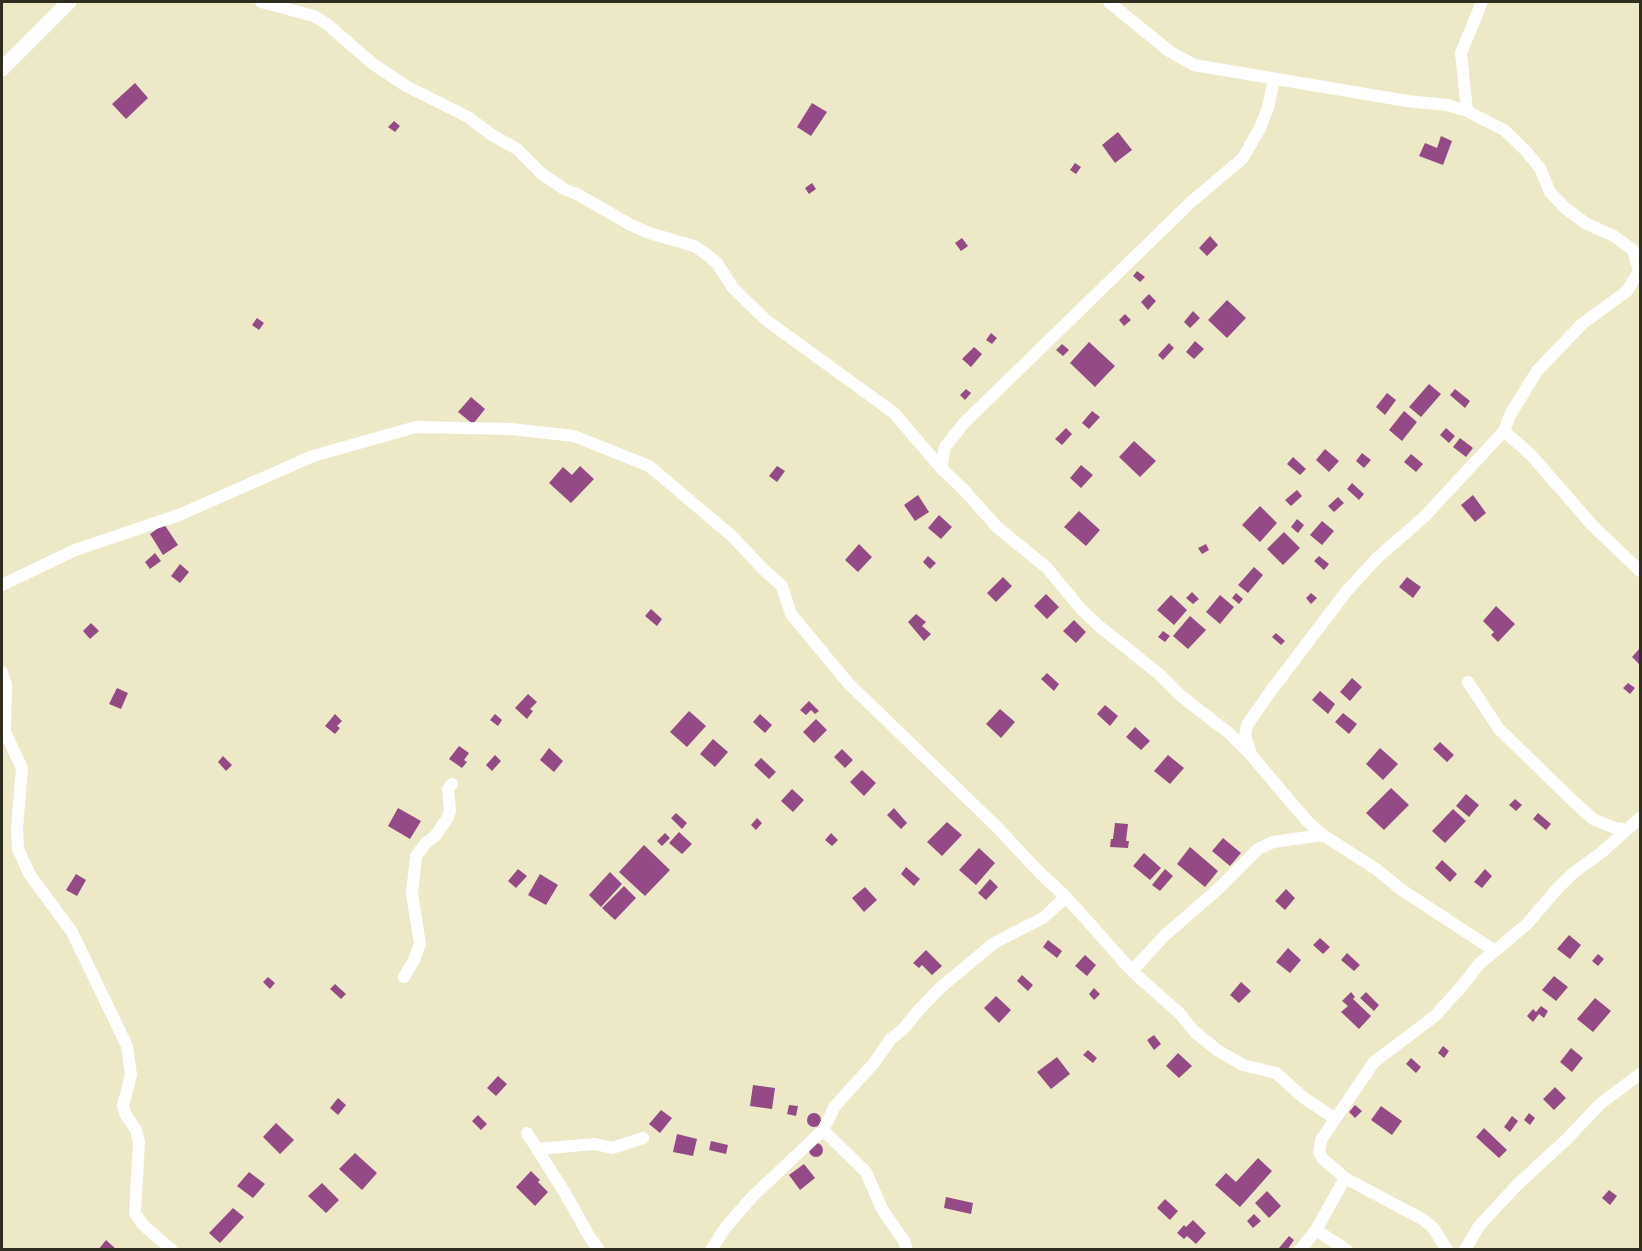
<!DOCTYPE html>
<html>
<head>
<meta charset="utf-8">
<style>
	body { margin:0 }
	#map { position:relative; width:1642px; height:1251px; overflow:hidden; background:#ede9c7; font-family:Karla,sans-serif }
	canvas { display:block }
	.frame { position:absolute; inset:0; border:3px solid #2f2d20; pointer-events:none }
</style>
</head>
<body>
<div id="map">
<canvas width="1642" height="1251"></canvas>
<div class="frame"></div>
</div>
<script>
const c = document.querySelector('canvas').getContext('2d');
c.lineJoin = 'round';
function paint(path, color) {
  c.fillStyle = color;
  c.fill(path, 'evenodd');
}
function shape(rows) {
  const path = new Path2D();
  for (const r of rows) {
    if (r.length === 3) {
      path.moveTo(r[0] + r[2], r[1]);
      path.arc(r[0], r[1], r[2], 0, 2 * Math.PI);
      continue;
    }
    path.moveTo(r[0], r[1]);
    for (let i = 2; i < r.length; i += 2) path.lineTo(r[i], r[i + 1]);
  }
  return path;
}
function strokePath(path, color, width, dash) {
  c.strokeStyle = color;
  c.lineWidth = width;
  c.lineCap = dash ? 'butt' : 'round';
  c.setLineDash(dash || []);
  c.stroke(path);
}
paint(shape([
	[135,83,148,98,126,119,112,104],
	[812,103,827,112,811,136,797,127],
	[394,121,400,126,395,132,388,127],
	[1118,132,1132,150,1115,163,1102,145],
	[1441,136,1452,141,1443,165,1419,156,1425,143,1437,148],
	[1075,163,1081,167,1076,174,1070,170],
	[812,183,816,189,809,194,805,188],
	[1210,236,1218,245,1207,256,1199,248],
	[962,238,968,246,961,251,955,243],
	[1137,271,1145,277,1140,282,1133,276],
	[1149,294,1156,301,1148,310,1141,302],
	[1227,300,1246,318,1227,338,1208,320],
	[1193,311,1200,318,1190,328,1184,322],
	[1125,314,1131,320,1124,326,1119,320],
	[257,318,264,323,259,330,252,325],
	[991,333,997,338,992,344,986,340],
	[1195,341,1204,349,1194,359,1186,352],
	[1089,342,1115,366,1095,387,1070,363],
	[1169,343,1174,348,1163,360,1158,355],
	[1062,344,1069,350,1063,356,1056,350],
	[974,347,982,354,971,367,962,359],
	[1429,384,1441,394,1421,417,1409,407],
	[966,389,971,393,965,400,960,395],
	[1455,389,1470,401,1465,408,1450,395],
	[1387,393,1396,400,1385,415,1376,407],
	[471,397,485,409,473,424,458,412],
	[1092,411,1100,417,1089,429,1082,423],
	[1404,411,1417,422,1402,441,1389,430],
	[1066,428,1072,434,1062,445,1055,439],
	[1446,428,1455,436,1449,443,1440,435],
	[1460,438,1473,448,1466,457,1453,447],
	[1134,441,1156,461,1140,477,1119,457],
	[1325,449,1339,461,1329,472,1316,460],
	[1362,453,1371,460,1364,468,1356,461],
	[1411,454,1423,464,1416,472,1404,462],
	[1293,457,1306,469,1300,475,1287,464],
	[1081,465,1093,475,1081,488,1070,478],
	[580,466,594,479,571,503,549,483,563,467,572,475],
	[777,466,785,471,777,482,769,476],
	[1352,483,1364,494,1359,500,1347,489],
	[1297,490,1302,496,1291,506,1285,500],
	[918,495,929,512,915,521,904,505],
	[1473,495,1486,513,1475,522,1461,505],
	[1338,497,1344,503,1334,512,1328,506],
	[1260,506,1277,523,1260,542,1242,525],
	[1079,511,1100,530,1086,546,1064,527],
	[939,515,952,527,941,539,928,528],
	[1297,519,1304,525,1298,533,1291,527],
	[1322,521,1334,531,1322,545,1310,535],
	[164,524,178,545,163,555,150,534],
	[1284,532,1300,548,1283,565,1267,549],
	[859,544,872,557,858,572,845,560],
	[1206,544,1209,550,1202,554,1198,548],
	[155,553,161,561,150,569,145,562],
	[928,556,936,563,930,569,923,562],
	[1319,556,1329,564,1324,570,1314,561],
	[180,564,189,572,180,583,171,576],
	[1254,567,1263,575,1248,593,1238,585],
	[1003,577,1012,586,996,602,987,593],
	[1407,577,1421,587,1413,598,1399,587],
	[1192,592,1199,599,1193,604,1186,598],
	[1236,593,1243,599,1239,604,1232,598],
	[1311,593,1317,598,1311,604,1306,598],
	[1046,594,1059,607,1047,619,1034,606],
	[1171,595,1187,610,1174,625,1157,610],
	[1220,595,1234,607,1220,624,1206,612],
	[1496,606,1515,624,1498,642,1491,635,1494,632,1483,621],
	[651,609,662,619,657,626,645,616],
	[916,614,926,622,922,626,931,634,924,641,908,622],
	[1190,616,1206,630,1188,649,1173,636],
	[1074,620,1086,632,1076,643,1063,631],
	[91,623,99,631,90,639,83,631],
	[1163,631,1170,636,1165,642,1158,637],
	[1276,633,1285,641,1281,645,1272,637],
	[1640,648,1640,665,1632,657],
	[1047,673,1059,684,1054,691,1041,679],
	[1352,678,1362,687,1350,701,1340,692],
	[1628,683,1635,688,1630,694,1623,688],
	[117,688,128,693,121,709,109,704],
	[1320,691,1335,704,1328,714,1312,700],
	[528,694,537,702,530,709,533,711,527,719,515,708],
	[809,701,819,711,815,714,811,710,806,715,800,710],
	[1105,705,1118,716,1110,726,1097,714],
	[1000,709,1015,722,1001,738,986,724],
	[689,711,706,726,687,747,670,732],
	[1343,713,1357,724,1349,734,1335,722],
	[335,714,342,721,337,726,340,728,335,734,325,726],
	[495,714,502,720,498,726,490,720],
	[760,714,772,725,765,733,753,722],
	[816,719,827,730,814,743,803,732],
	[1135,727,1150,741,1141,750,1126,737],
	[713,739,728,752,715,767,700,754],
	[1440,742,1454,755,1447,762,1433,749],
	[459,746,469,753,464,760,467,762,462,768,449,759],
	[549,748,563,761,554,772,540,760],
	[1380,748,1398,764,1383,780,1366,764],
	[842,749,853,760,845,768,834,757],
	[495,755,501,761,492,771,486,765],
	[1168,755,1184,768,1170,784,1154,771],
	[223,756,232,765,226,771,218,762],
	[761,758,776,772,769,779,754,765],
	[862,770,876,783,864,796,850,782],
	[1391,788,1409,805,1384,830,1366,813],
	[792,789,804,800,793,812,781,801],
	[1466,794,1479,805,1469,817,1456,806],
	[1515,799,1522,805,1516,811,1509,805],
	[398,808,421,821,410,839,388,826],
	[894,808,907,823,901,829,887,815],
	[1453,809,1466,821,1445,843,1432,831],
	[676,813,687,823,682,829,671,818],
	[1538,813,1551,824,1546,830,1533,819],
	[757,818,762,823,756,830,751,825],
	[947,822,962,835,942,856,927,842],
	[1115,823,1128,824,1126,841,1129,841,1128,848,1110,847,1111,839,1113,839],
	[679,832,692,844,682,854,669,843],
	[665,833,670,838,662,846,657,841],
	[831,833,838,840,832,846,825,840],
	[1223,838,1241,853,1230,866,1212,851],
	[644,845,670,870,645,896,619,872],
	[1190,847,1218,871,1205,887,1177,864],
	[979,848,995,863,976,885,959,870],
	[1144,853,1161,868,1150,880,1133,866],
	[1442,860,1457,874,1450,882,1435,868],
	[906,867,920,879,914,886,901,874],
	[518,869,527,876,516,888,508,881],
	[1165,869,1173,876,1160,891,1152,885],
	[1485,869,1492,876,1482,888,1474,882],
	[610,872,622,884,601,907,589,895],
	[76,874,86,880,77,896,66,890],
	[540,874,558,885,546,905,528,895],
	[990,879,998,887,986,900,978,893],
	[624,886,636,898,615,920,602,908],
	[865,887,877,900,864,912,852,898],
	[1286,889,1295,898,1285,910,1275,901],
	[1569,935,1581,945,1570,959,1557,949],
	[1320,938,1330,947,1323,954,1313,945],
	[1048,940,1062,951,1057,958,1043,947],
	[1288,948,1301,960,1290,973,1276,962],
	[926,950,942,966,932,975,922,965,919,968,913,963],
	[1347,953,1360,965,1354,971,1341,960],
	[1598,954,1604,959,1598,966,1592,961],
	[1085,955,1096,965,1087,976,1075,966],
	[1022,975,1033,985,1028,991,1017,981],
	[1554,976,1568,987,1556,1001,1542,990],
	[268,977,275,983,270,989,263,982],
	[1241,982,1251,991,1239,1003,1230,995],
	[335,984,346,994,341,999,330,989],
	[1094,988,1100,994,1094,1000,1089,994],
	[1351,992,1355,997,1353,999,1371,1016,1359,1029,1341,1012,1348,1006,1342,1001],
	[1366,992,1379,1005,1374,1011,1360,998],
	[996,996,1011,1010,999,1023,984,1008],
	[1595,998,1611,1011,1593,1032,1577,1019],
	[1541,1006,1548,1011,1544,1018,1539,1014,1533,1022,1527,1016,1533,1009,1536,1012],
	[1154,1035,1161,1044,1154,1050,1147,1040],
	[1443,1046,1449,1051,1444,1058,1438,1053],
	[1571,1048,1583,1058,1572,1072,1560,1062],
	[1088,1050,1097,1058,1093,1063,1083,1055],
	[1178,1053,1192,1066,1179,1078,1166,1066],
	[1057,1057,1070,1074,1051,1089,1037,1072],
	[1411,1058,1421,1067,1416,1073,1406,1064],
	[498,1076,507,1084,496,1096,487,1088],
	[753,1085,775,1088,772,1109,750,1106],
	[1555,1087,1566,1098,1554,1110,1543,1099],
	[338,1098,346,1105,338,1115,330,1108],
	[789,1105,798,1106,796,1116,787,1114],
	[1355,1105,1362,1111,1355,1118,1349,1112],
	[1381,1106,1402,1121,1392,1135,1371,1120],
	[661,1110,672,1118,660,1133,649,1124],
	[814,1120,7],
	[1529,1113,1535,1118,1530,1125,1524,1120],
	[478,1115,487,1124,481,1130,472,1121],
	[1512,1116,1518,1121,1510,1132,1504,1127],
	[276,1123,294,1140,280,1154,263,1137],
	[1484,1128,1507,1150,1499,1158,1476,1137],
	[677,1134,697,1139,693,1156,673,1152],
	[711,1141,728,1145,726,1154,709,1150],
	[816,1150,7],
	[355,1153,377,1173,362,1190,339,1169],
	[1258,1158,1272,1171,1240,1207,1215,1185,1226,1173,1236,1182],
	[804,1164,815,1178,800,1190,789,1175],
	[531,1171,540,1180,538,1182,548,1192,535,1206,516,1187],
	[249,1172,265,1184,253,1198,237,1186],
	[322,1183,339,1200,326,1213,308,1196],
	[1609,1190,1617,1196,1610,1205,1602,1198],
	[1267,1191,1281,1206,1269,1218,1255,1203],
	[946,1197,973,1203,971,1214,944,1208],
	[1165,1199,1178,1211,1170,1220,1157,1208],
	[233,1208,244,1217,220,1243,209,1233],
	[1254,1214,1261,1221,1253,1228,1247,1221],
	[1193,1220,1206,1233,1196,1244,1187,1236,1184,1239,1177,1233,1184,1225,1186,1227],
	[1289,1236,1294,1240,1287,1250,1281,1250,1279,1248],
	[106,1240,117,1250,98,1250]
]), '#934a85');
strokePath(shape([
	[261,2,314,16,327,24,373,64,406,86,468,117,492,135,517,149,542,174,564,189,577,194,631,225,649,233,694,246,706,254,717,263,733,288,766,320,894,413,941,468,964,490,997,527,1047,568,1081,609,1099,626,1159,674,1181,696,1230,734,1251,755,1307,821,1323,835,1376,869,1402,890,1495,951,1528,923,1557,889,1572,874,1602,852,1640,818],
	[1109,2,1169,51,1194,65,1407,101,1447,105,1467,111,1504,130,1525,150,1540,168,1550,192,1566,209,1587,224,1614,236,1633,250,1639,271,1627,291,1582,324,1537,371,1510,415,1504,431,1531,455,1592,525,1640,571],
	[1467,111,1461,53,1482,2],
	[941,468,945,447,964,423,1191,202,1243,158,1260,128,1268,108,1274,79],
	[2,585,75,550,179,515,313,456,416,427,511,429,574,436,649,466,732,536,763,569,782,586,791,614,848,683,998,828,1039,872,1066,897,1132,971,1179,1013,1195,1032,1217,1050,1243,1065,1276,1073,1304,1098,1334,1118],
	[2,672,6,685,5,732,22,768,17,828,18,849,30,875,72,932,127,1046,131,1075,123,1106,126,1115,136,1130,139,1142,135,1213,143,1225,172,1250],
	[1468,682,1499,729,1570,798,1593,819,1612,827,1626,830],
	[1250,751,1245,736,1247,725,1270,692,1346,592,1377,558,1424,517,1504,431],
	[1132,971,1164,936,1217,890,1258,849,1273,842,1323,835],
	[404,977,414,960,420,944,412,894,416,856,426,843,435,836,447,819,450,811,448,789,452,784],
	[823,1130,866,1172,882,1209,904,1241,907,1250],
	[527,1133,565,1193,589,1236,599,1250],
	[537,1149,595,1144,612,1148,643,1138],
	[1316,1230,1347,1250],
	[711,1250,725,1228,752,1197,823,1130,835,1106,874,1063,890,1040,905,1027,917,1012,940,988,994,943,1043,918,1066,897],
	[1300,1250,1316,1230,1345,1178],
	[1447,1250,1434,1229,1424,1220,1345,1178,1323,1159,1319,1152,1321,1140,1374,1062,1435,1016,1463,985,1479,964,1495,951],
	[1465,1250,1479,1226,1517,1185,1567,1139,1600,1104,1640,1074]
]), '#fff', 12);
strokePath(shape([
	[2,69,69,2]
]), '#fff', 15);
</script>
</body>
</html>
